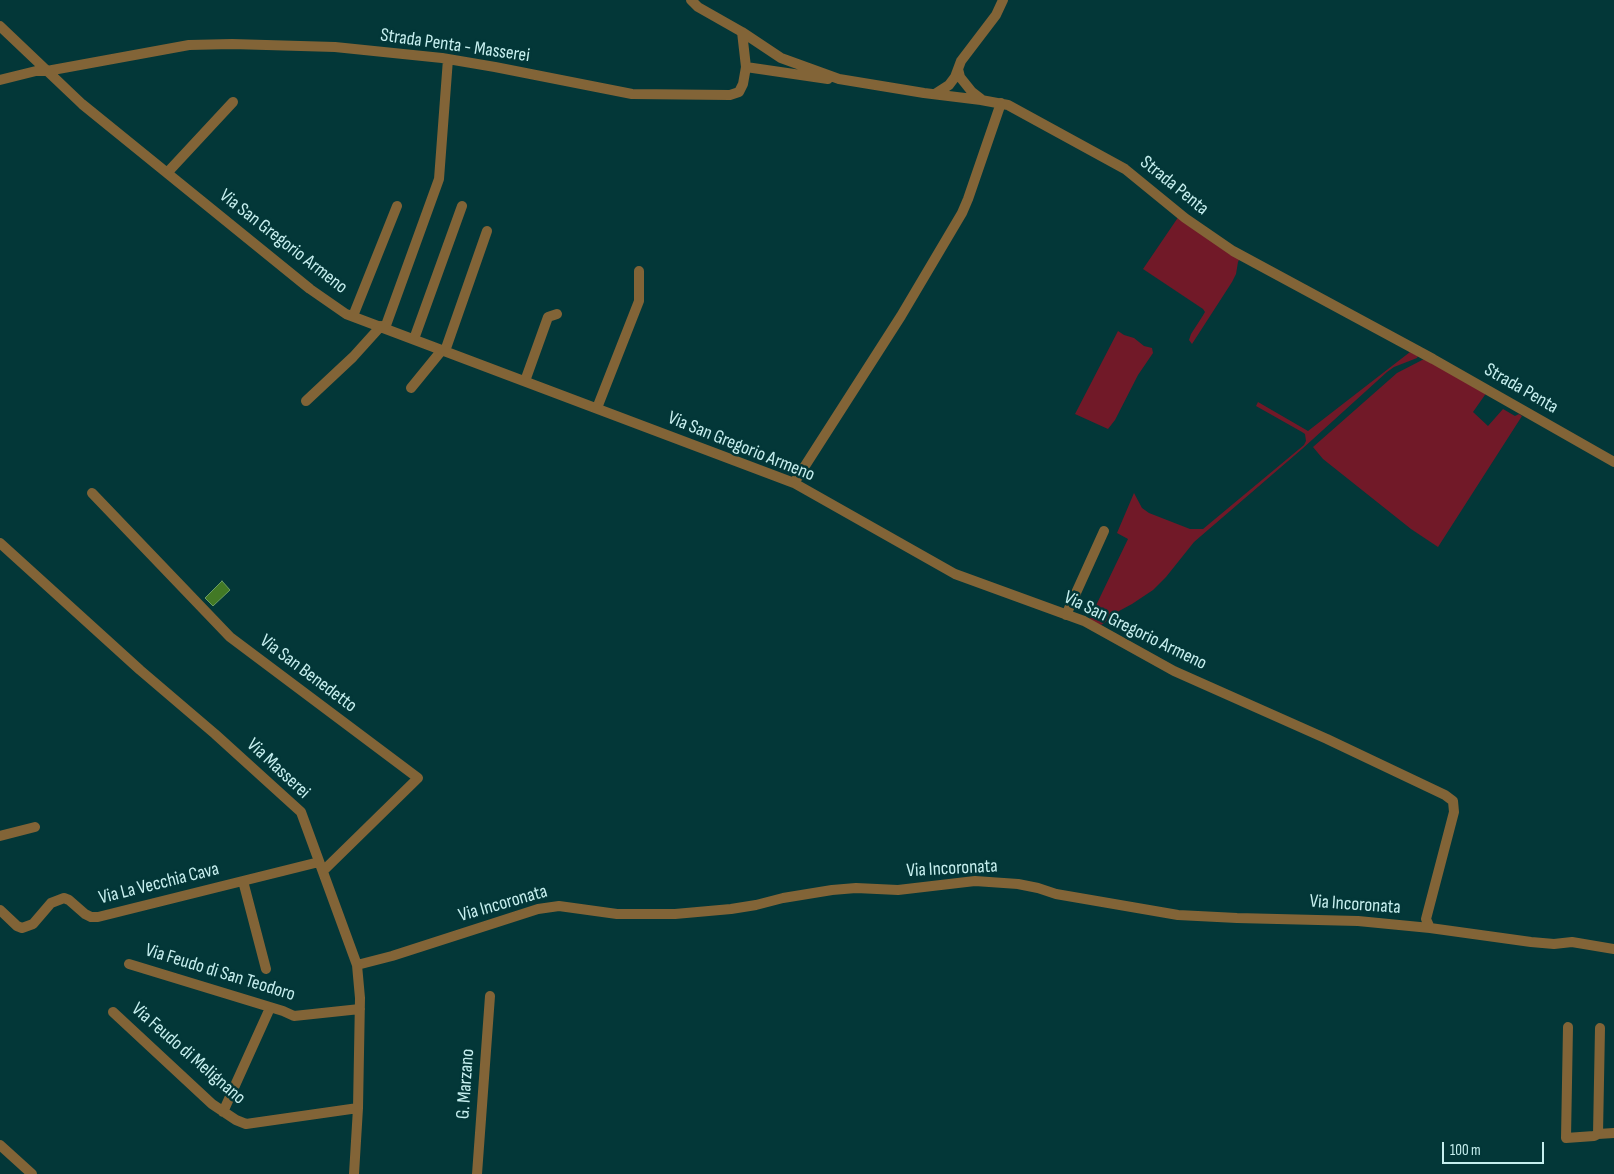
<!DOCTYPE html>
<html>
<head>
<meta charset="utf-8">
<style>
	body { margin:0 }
	#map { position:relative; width:1614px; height:1174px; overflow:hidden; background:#033738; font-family:"Sofia Sans Condensed",sans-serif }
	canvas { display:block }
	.scale { position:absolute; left:1442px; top:1142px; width:102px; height:22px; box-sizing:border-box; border:2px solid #c6efef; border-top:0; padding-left:6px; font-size:15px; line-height:18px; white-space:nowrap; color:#c6efef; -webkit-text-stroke:4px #033738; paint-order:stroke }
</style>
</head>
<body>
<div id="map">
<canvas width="1614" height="1174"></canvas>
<div class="scale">100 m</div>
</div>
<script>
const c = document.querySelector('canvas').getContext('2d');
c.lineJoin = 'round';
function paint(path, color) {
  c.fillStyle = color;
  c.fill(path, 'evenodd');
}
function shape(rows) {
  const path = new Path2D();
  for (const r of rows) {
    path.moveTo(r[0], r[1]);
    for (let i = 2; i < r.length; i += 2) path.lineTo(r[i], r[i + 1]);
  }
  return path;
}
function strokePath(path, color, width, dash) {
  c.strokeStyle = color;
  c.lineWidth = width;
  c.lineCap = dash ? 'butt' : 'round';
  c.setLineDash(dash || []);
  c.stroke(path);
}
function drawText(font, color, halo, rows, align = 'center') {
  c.font = font + ' "Sofia Sans Condensed",sans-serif';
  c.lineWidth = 5;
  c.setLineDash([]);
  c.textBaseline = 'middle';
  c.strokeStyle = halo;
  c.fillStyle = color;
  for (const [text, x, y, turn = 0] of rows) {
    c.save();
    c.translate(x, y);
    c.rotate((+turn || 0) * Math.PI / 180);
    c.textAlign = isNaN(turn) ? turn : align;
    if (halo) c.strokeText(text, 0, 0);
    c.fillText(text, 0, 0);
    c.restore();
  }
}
paint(shape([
	[1179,216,1240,258,1238,262,1236,274,1232,282,1192,344,1189,340,1191,334,1202,317,1205,312,1203,309,1143,269],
	[1118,331,1124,335,1134,338,1144,346,1152,348,1153,353,1138,375,1115,420,1108,429,1075,414],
	[1410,352,1418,356,1417,358,1394,367,1387,372,1302,449,1194,542,1166,577,1153,590,1132,604,1119,611,1116,615,1101,625,1089,620,1128,539,1117,533,1134,493,1142,508,1149,513,1190,529,1203,529,1304,445,1306,441,1305,434,1302,432,1256,406,1258,402,1308,431],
	[1426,358,1487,392,1473,412,1488,426,1503,409,1515,416,1519,414,1522,416,1438,547,1411,529,1323,459,1313,447,1397,373]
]), '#711928');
const water = shape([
	[222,581,230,590,213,606,205,598,222,581]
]);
paint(water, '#427925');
strokePath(water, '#6a9c62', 1);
strokePath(shape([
	[691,0,698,7,742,32,781,58,839,79,924,93,981,100,1008,105,1125,169,1185,218,1233,251,1433,359,1614,462],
	[0,26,82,104,310,289,346,314,794,483,955,574,1084,621,1174,671,1327,739,1445,795,1453,801,1454,812,1426,919,1430,928],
	[742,32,746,67],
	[958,69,960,77,972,92,981,99],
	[0,80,36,71,47,71,189,45,232,44,335,47,442,58,495,67,632,94,730,95,739,92,743,84,746,67,828,79],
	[935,94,949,85,955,77,961,61,996,15,1003,0],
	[167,173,233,102],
	[353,316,397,206],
	[385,328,439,179,448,59],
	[414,339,462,206],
	[445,351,487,231],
	[525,381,548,317,557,314],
	[411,388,442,350],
	[306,401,353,357,381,326],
	[597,408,639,301,639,271],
	[794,483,901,316,962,213,968,199,1001,103],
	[92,493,230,637,418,778,323,871],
	[0,543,140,670,215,734,301,812,357,965,360,998,358,1108,354,1174],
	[1066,615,1104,531],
	[0,836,35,827],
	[243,881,266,969],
	[0,910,17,926,22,928,33,924,51,903,64,898,69,900,85,914,91,917,98,917,319,862],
	[129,964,283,1011,294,1016,360,1009],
	[357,965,392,956,538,909,559,906,617,914,675,914,731,909,756,905,783,898,832,890,856,888,898,890,975,881,1018,884,1038,888,1056,894,1178,915,1237,918,1358,921,1430,928,1531,942,1554,944,1572,942,1614,949],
	[113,1012,212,1104,236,1120,246,1124,358,1108],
	[1568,1027,1566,1138,1594,1136,1598,1134],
	[1600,1028,1598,1134,1614,1133],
	[223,1112,270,1008],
	[0,1145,32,1174],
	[477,1174,490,996]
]), '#826437', 10);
drawText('19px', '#c6efef', '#033738', [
	["Strada Penta - Masserei",455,46,8],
	["Strada Penta",1174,186,39],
	["Via San Gregorio Armeno",283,242,38],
	["Strada Penta",1521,389,30],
	["Via San Gregorio Armeno",741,447,22],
	["Via San Gregorio Armeno",1135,631,26],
	["Via San Benedetto",308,674,37],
	["Via Masserei",278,769,43],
	["Via Incoronata",952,869,-3],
	["Via La Vecchia Cava",159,884,-14],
	["Via Incoronata",503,904,-16],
	["Via Incoronata",1355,905,4],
	["Via Feudo di San Teodoro",220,973,17],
	["Via Feudo di Melignano",188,1054,41],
	["G. Marzano",466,1084,-86]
]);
</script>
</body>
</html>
